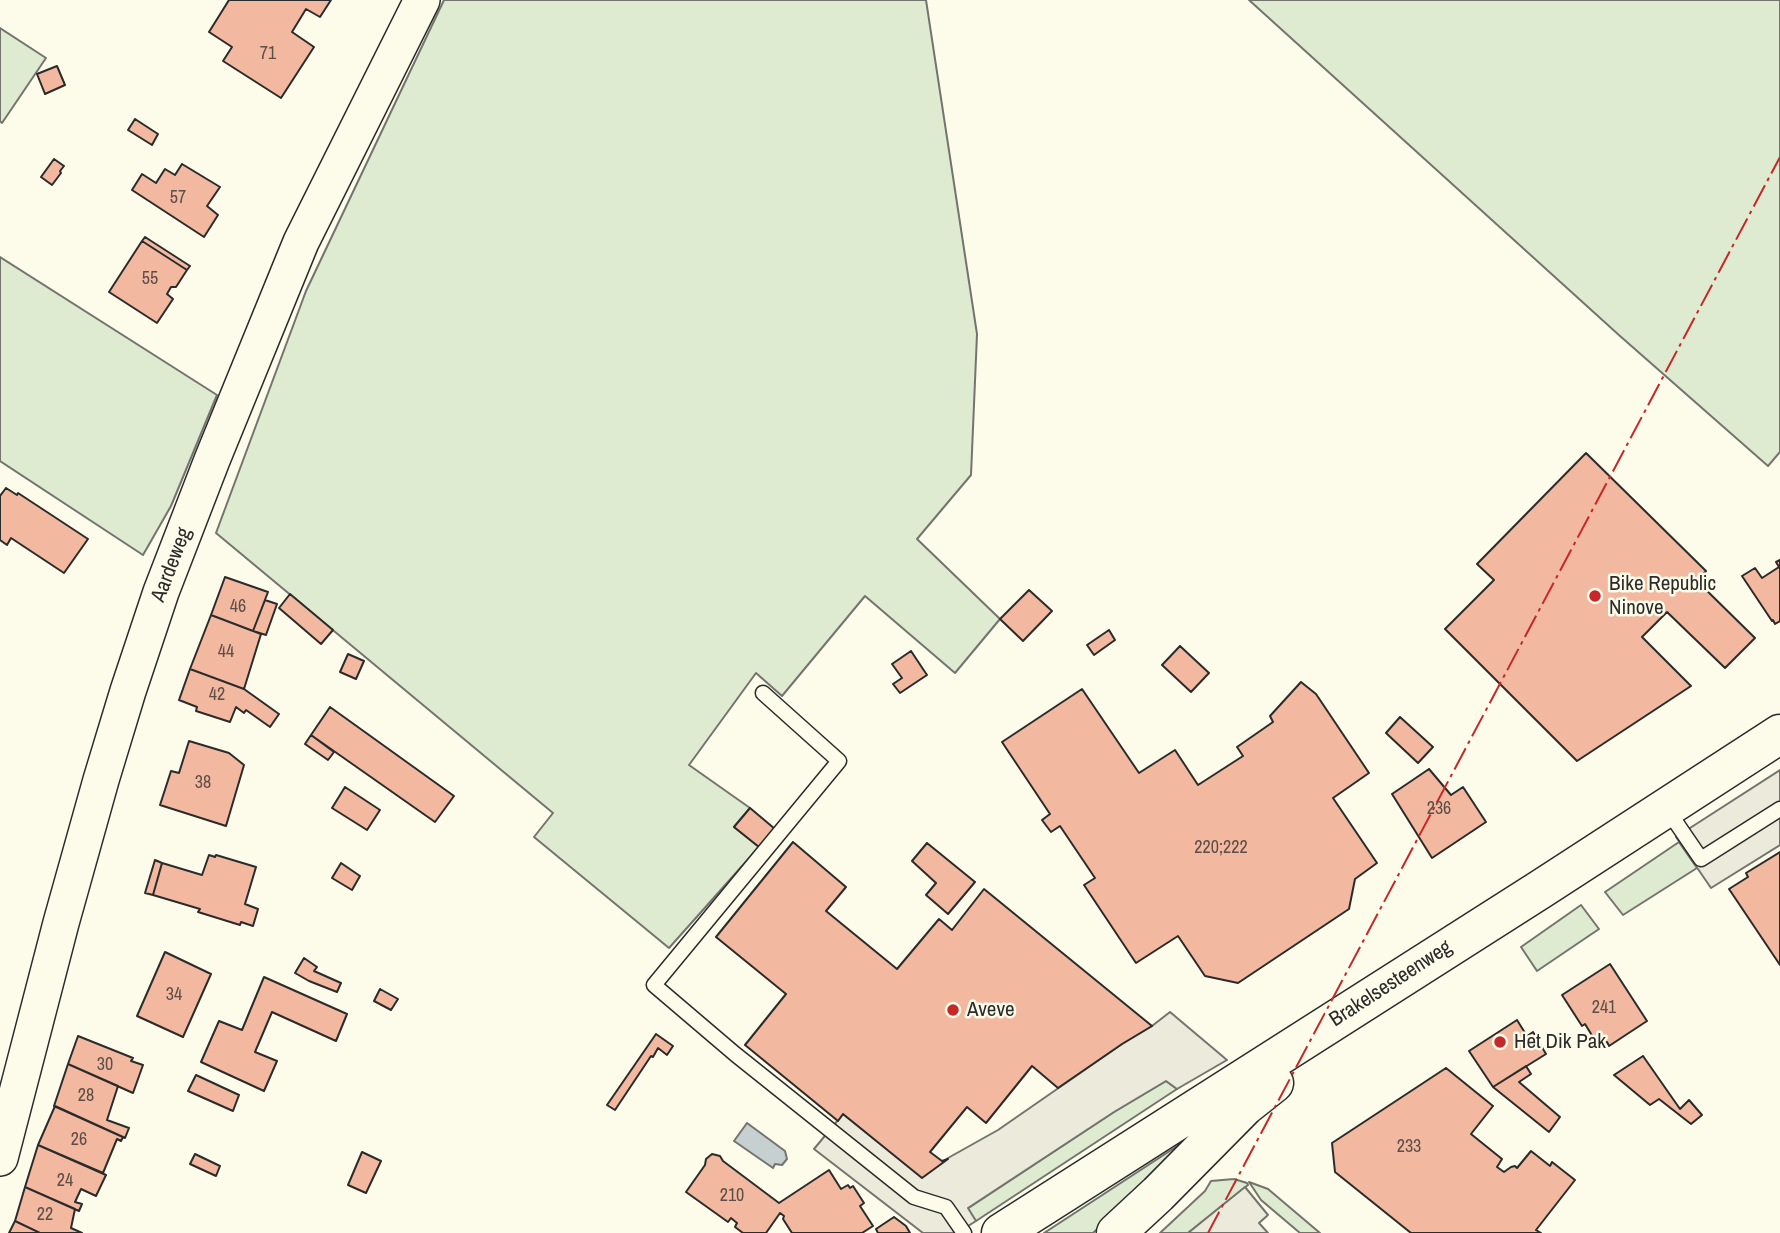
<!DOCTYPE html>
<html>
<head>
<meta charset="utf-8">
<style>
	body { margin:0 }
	canvas { display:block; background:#fdfbea }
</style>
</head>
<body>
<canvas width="1780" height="1233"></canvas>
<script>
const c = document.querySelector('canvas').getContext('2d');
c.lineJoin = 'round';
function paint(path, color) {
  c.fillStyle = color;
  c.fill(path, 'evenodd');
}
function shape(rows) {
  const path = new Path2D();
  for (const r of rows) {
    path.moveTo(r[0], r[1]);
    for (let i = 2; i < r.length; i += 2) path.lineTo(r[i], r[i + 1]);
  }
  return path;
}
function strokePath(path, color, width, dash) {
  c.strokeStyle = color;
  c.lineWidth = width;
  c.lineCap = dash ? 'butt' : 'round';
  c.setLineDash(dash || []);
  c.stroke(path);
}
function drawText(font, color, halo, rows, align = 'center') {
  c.font = font + ' "Archivo Narrow",sans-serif';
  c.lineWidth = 5;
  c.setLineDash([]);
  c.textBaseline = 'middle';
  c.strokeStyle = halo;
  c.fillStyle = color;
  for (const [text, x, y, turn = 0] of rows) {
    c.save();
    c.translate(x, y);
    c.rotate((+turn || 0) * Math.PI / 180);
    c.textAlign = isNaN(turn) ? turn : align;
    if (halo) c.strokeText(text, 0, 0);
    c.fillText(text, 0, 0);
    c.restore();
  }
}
const green = shape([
	[444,0,926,0,977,334,971,475,917,539,1000,619,955,673,865,596,782,696,756,673,689,765,750,808,734,827,759,847,669,948,534,837,553,813,216,533,306,291,444,0],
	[1249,0,1780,0,1780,452,1768,466,1620,336,1249,0],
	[0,28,46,58,2,123,0,121,0,28],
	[0,257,217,395,171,506,143,555,0,461,0,257],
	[1679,842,1697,868,1623,915,1605,892,1679,842],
	[1581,905,1599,929,1537,971,1521,947,1581,905],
	[1166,1081,1177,1089,976,1221,967,1209,1114,1112,1166,1081],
	[1182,1143,1184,1147,1093,1233,1044,1233,1182,1143],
	[1234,1179,1247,1183,1248,1185,1188,1233,1160,1233,1205,1191,1211,1181,1234,1179],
	[1249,1182,1268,1189,1320,1233,1300,1233,1261,1200,1249,1182]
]);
paint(green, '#deebd1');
strokePath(green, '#74746e', 2);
const parking = shape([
	[1780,770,1780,845,1711,888,1676,837,1780,770],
	[1170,1012,1227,1060,1177,1089,1166,1081,1114,1112,968,1208,976,1221,957,1233,923,1233,814,1149,843,1114,922,1177,948,1158,998,1130,1122,1044,1152,1026,1170,1012],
	[1245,1187,1268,1215,1259,1223,1268,1233,1188,1233,1245,1187]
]);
paint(parking, '#eceadb');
strokePath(parking, '#74746e', 2);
const water = shape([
	[747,1123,785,1151,787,1159,782,1165,775,1164,773,1168,734,1141,747,1123]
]);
paint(water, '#c7d0d0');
strokePath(water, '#74746e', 2);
const building = shape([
	[229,0,331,0,320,17,306,9,292,32,314,47,281,98,223,61,232,47,209,32,229,0],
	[57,66,65,85,45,94,37,74,57,66],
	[135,119,158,134,152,145,128,130,135,119],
	[54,159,64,166,60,171,61,173,52,185,41,177,54,159],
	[182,164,220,187,207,206,218,215,204,237,132,190,142,174,156,183,165,169,175,175,182,164],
	[145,237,190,266,187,270,142,241,145,237],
	[142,241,187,270,176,287,171,287,167,294,173,299,157,323,109,292,142,241],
	[1586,453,1706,571,1697,581,1755,638,1725,668,1667,612,1642,637,1691,686,1577,761,1445,629,1494,580,1477,564,1586,453],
	[6,488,17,495,18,493,88,539,64,573,11,538,7,545,0,540,0,496,6,488],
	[1780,560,1780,621,1775,624,1773,620,1772,621,1742,576,1755,568,1762,578,1779,567,1776,562,1780,560],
	[225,577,268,592,253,631,211,615,225,577],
	[1029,590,1052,611,1023,641,1000,619,1029,590],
	[290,594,333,630,321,644,279,608,290,594],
	[265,600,277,604,266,635,253,631,265,600],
	[211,615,261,634,244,689,190,669,211,615],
	[1109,630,1115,640,1094,655,1087,645,1109,630],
	[1180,646,1209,673,1191,692,1162,665,1180,646],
	[911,651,927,675,900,693,893,684,902,678,892,664,911,651],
	[348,654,364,661,356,679,340,672,348,654],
	[190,669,244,689,279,714,270,727,246,710,244,713,236,707,230,722,196,711,197,707,179,700,190,669],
	[1301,682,1316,694,1369,773,1333,798,1377,863,1355,879,1349,909,1238,983,1205,976,1178,936,1136,963,1084,885,1095,878,1060,826,1051,832,1042,820,1050,814,1002,742,1082,689,1139,773,1175,750,1198,785,1243,756,1237,747,1273,722,1270,716,1301,682],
	[330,707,454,796,435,822,311,735,330,707],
	[1400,717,1433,747,1418,763,1386,733,1400,717],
	[311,735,334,752,328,760,305,744,311,735],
	[189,741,229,753,244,765,226,826,160,805,171,771,179,773,189,741],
	[1429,769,1451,795,1463,787,1486,822,1432,858,1392,794,1429,769],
	[345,787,380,810,367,830,332,808,345,787],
	[750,808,775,829,759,847,734,827,750,808],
	[793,842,846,887,826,911,897,969,939,919,952,930,984,889,1152,1026,1122,1044,1058,1088,1032,1066,986,1123,967,1107,930,1152,942,1161,948,1159,922,1178,843,1114,838,1121,745,1045,786,994,716,937,793,842],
	[927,843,975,882,948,914,926,895,936,883,912,861,927,843],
	[1780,852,1780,965,1729,889,1748,877,1746,873,1780,852],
	[209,855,215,857,216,855,256,867,245,904,258,909,253,926,241,922,240,925,198,912,200,909,153,895,162,863,202,875,209,855],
	[155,860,162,863,153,895,145,893,155,860],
	[341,863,360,876,352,890,332,878,341,863],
	[165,952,211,974,183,1037,137,1016,165,952],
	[304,958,317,967,314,971,341,983,337,992,309,981,295,973,304,958],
	[1610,964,1647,1021,1609,1046,1607,1042,1599,1047,1585,1024,1582,1026,1562,995,1610,964],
	[264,977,347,1014,336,1041,272,1012,255,1052,277,1061,264,1091,201,1062,219,1021,242,1030,264,977],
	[380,989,398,999,391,1010,374,1001,380,989],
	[1517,1020,1527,1036,1533,1032,1546,1054,1493,1087,1469,1051,1517,1020],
	[656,1034,673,1046,667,1055,658,1048,653,1057,651,1056,615,1110,607,1105,656,1034],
	[78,1036,133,1058,131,1061,143,1065,133,1093,68,1064,78,1036],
	[1643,1056,1680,1109,1689,1100,1702,1115,1691,1124,1659,1099,1650,1105,1614,1075,1643,1056],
	[68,1064,118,1086,107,1120,129,1128,125,1138,54,1106,68,1064],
	[1526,1066,1531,1074,1519,1082,1560,1117,1549,1132,1493,1087,1526,1066],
	[1446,1068,1493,1106,1471,1134,1502,1159,1497,1167,1504,1172,1511,1167,1515,1166,1517,1168,1531,1151,1550,1166,1552,1162,1575,1180,1536,1230,1541,1233,1411,1233,1335,1172,1332,1143,1446,1068],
	[196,1075,239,1095,233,1111,188,1091,196,1075],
	[55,1106,123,1137,121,1141,117,1139,103,1173,38,1145,55,1106],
	[38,1145,106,1175,96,1196,81,1189,75,1202,82,1204,79,1211,25,1187,38,1145],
	[362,1152,381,1161,366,1193,348,1185,362,1152],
	[195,1154,220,1166,216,1176,190,1164,195,1154],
	[712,1154,720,1156,723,1161,779,1203,829,1170,841,1189,848,1185,850,1188,853,1186,864,1203,860,1206,873,1226,862,1233,792,1233,783,1219,784,1216,780,1213,766,1233,743,1233,735,1227,737,1223,731,1218,728,1222,686,1192,705,1165,706,1159,712,1154],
	[25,1187,75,1209,71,1228,82,1233,40,1233,15,1221,25,1187],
	[894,1217,906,1226,910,1233,878,1233,876,1229,894,1217],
	[15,1221,40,1233,9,1233,15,1221]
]);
paint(building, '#f2b8a0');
strokePath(building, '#2b2b2b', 2);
const service = shape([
	[763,693,839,761,654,985,735,1054,914,1197,946,1207,964,1233],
	[1675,821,1701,859,1780,809]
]);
const tertiary = shape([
	[0,1158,61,923,101,780,128,691,161,592,212,460,301,242,422,0]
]);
const primary = shape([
	[1001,1233,1541,889,1780,734],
	[1116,1233,1158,1194,1245,1106,1274,1083]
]);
strokePath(service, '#2b2b2b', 17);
strokePath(tertiary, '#2b2b2b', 38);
strokePath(primary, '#2b2b2b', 41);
strokePath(service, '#fdfbea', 14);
strokePath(tertiary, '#fdfbea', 35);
strokePath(primary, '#fdfbea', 38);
strokePath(shape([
	[1208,1233,1780,157]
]), '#c62828', 2, [24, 5, 3.5, 5]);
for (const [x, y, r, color] of [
	[1595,596,7,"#c62828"],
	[953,1010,7,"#c62828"],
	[1500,1042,7,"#c62828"]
]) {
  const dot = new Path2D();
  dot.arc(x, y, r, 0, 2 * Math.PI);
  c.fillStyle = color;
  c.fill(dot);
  strokePath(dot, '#fdfbea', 2.5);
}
drawText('18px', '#5d4e48', null, [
	["71",268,54],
	["57",178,198],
	["55",150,279],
	["46",238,607],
	["44",226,652],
	["42",217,695],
	["38",203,783],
	["236",1439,809],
	["220;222",1221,848],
	["34",174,995],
	["241",1604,1008],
	["30",105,1065],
	["28",86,1096],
	["26",79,1140],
	["233",1409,1147],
	["24",65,1181],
	["210",732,1196],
	["22",45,1215]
]);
drawText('21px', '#2b2b2b', '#fdfbea', [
	["Aardeweg",172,565,-69],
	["Brakelsesteenweg",1391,984,-33]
]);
drawText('21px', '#2b2b2b', '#fdfbea', [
	["Bike Republic",1609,584],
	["Ninove",1609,608],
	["Aveve",967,1010],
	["Het Dik Pak",1514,1042]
], 'left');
</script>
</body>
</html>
